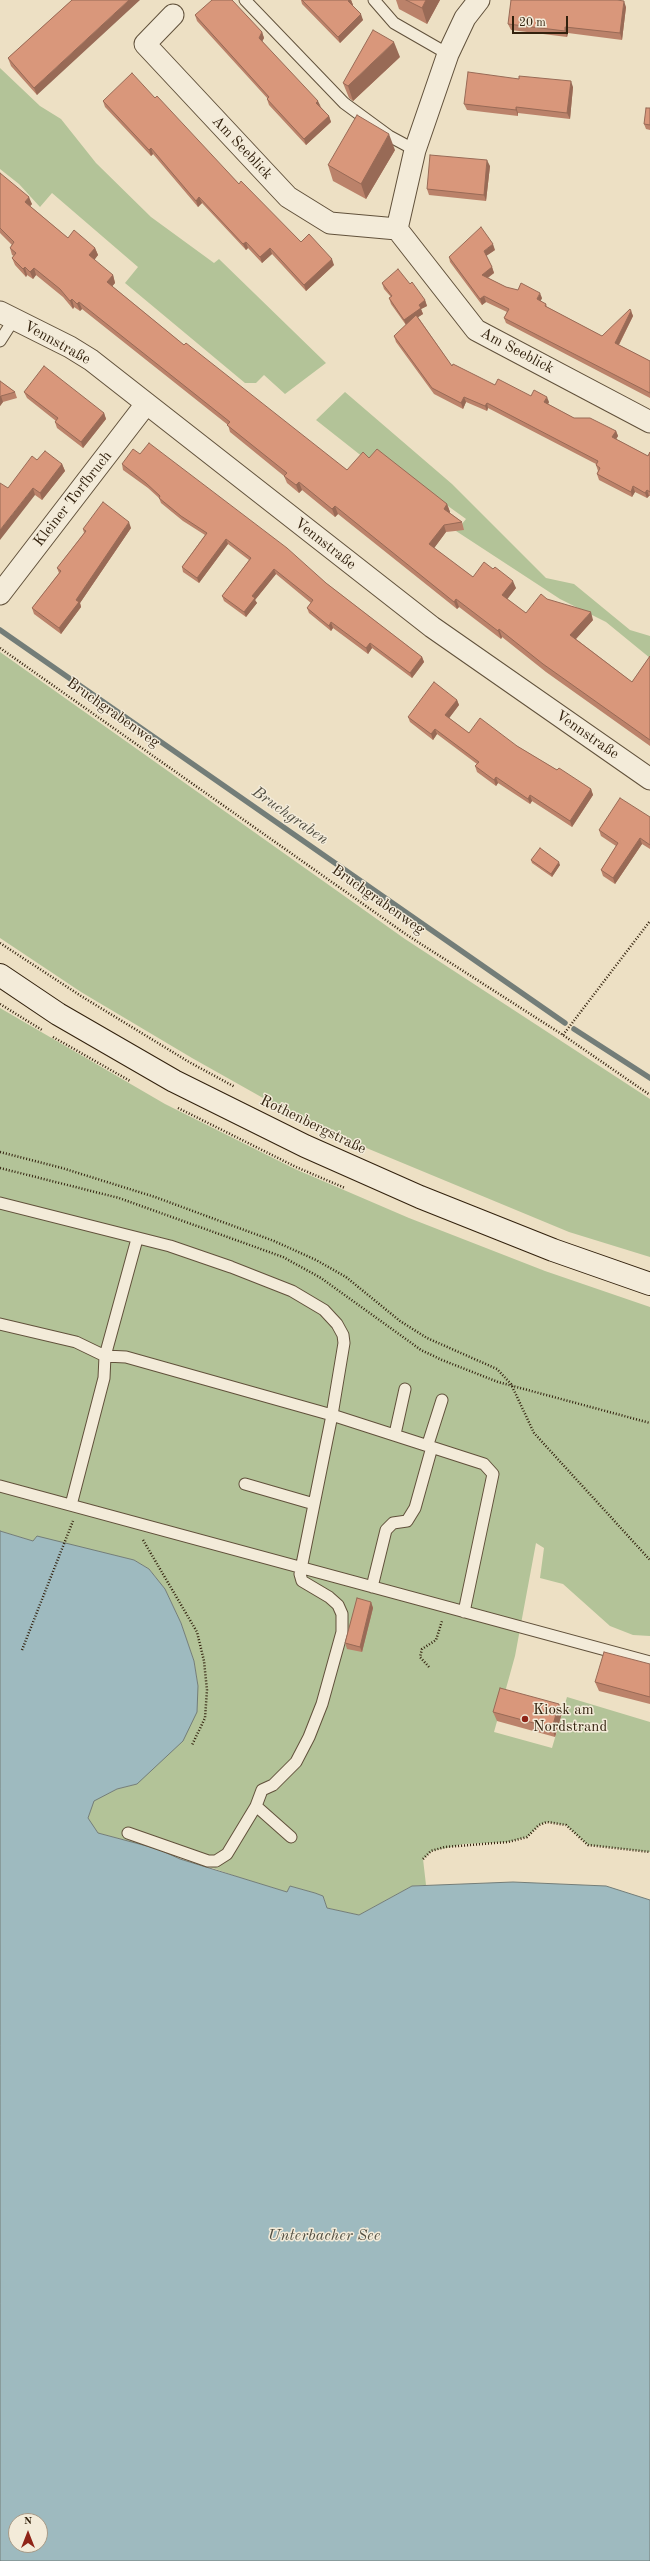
<!DOCTYPE html>
<html>
<head>
<meta charset="utf-8">
<style>
	body { margin:0 }
	#map { position:relative; width:650px; height:2561px; overflow:hidden; background:#ede0c4; font-family:"Old Standard TT",serif }
	canvas { display:block }
	.north { position:absolute; left:8px; top:2513px; width:40px; height:40px; box-sizing:border-box; background:#f3ebd9; border:1px solid #a69a87; border-radius:50%; rotate:0deg; font-size:11px; font-weight:700; line-height:16px; text-align:center; color:#32210d }
	.north::after { content:''; display:block; margin:auto; width:14px; height:18px; background:#8f2418; clip-path:polygon(50% 0,100% 100%,50% 72%,0 100%) }
	.scale { position:absolute; left:512px; top:16px; width:56px; height:18px; box-sizing:border-box; border:2px solid #32210d; border-top:0; padding-left:5px; font-size:12px; line-height:14px; white-space:nowrap; color:#32210d; -webkit-text-stroke:3px #f3ebd9; paint-order:stroke }
</style>
</head>
<body>
<div id="map">
<canvas width="650" height="2561"></canvas>
<div class="north">N</div>
<div class="scale">20 m</div>
</div>
<script>
const c = document.querySelector('canvas').getContext('2d');
c.lineJoin = 'round';
function paint(path, color) {
  c.fillStyle = color;
  c.fill(path, 'evenodd');
}
function shape(rows) {
  const path = new Path2D();
  for (const r of rows) {
    path.moveTo(r[0], r[1]);
    for (let i = 2; i < r.length; i += 2) path.lineTo(r[i], r[i + 1]);
  }
  return path;
}
function strokePath(path, color, width, dash) {
  c.strokeStyle = color;
  c.lineWidth = width;
  c.lineCap = dash ? 'butt' : 'round';
  c.setLineDash(dash || []);
  c.stroke(path);
}
function drawText(font, color, halo, rows, align = 'center') {
  c.font = font + ' "Old Standard TT",serif';
  c.lineWidth = 3;
  c.setLineDash([]);
  c.textBaseline = 'middle';
  c.strokeStyle = halo;
  c.fillStyle = color;
  for (const [text, x, y, turn = 0] of rows) {
    c.save();
    c.translate(x, y);
    c.rotate((+turn || 0) * Math.PI / 180);
    c.textAlign = isNaN(turn) ? turn : align;
    if (halo) c.strokeText(text, 0, 0);
    c.fillText(text, 0, 0);
    c.restore();
  }
}
paint(shape([
	[0,68,40,106,61,119,96,163,151,217,214,263,219,259,326,363,285,394,264,375,256,383,245,383,125,283,138,267,52,193,40,207,19,184,0,169],
	[345,392,452,484,546,578,574,584,630,630,650,636,650,658,606,622,560,599,456,531,466,519,380,457,373,465,316,420],
	[0,652,405,939,650,1099,650,1257,569,1232,311,1125,192,1058,81,992,0,938],
	[0,1008,165,1104,295,1169,409,1218,545,1271,650,1307,650,1636,633,1635,610,1626,563,1584,540,1578,544,1548,536,1543,515,1656,494,1732,552,1748,567,1697,650,1722,650,1852,588,1845,566,1825,547,1822,539,1825,527,1837,508,1842,464,1844,432,1851,423,1859,426,1885,412,1886,359,1915,327,1908,323,1896,315,1893,290,1886,287,1892,241,1878,158,1849,98,1833,92,1825,88,1818,94,1800,117,1789,137,1784,198,1686,194,1661,181,1623,165,1589,149,1569,134,1560,37,1537,33,1541,0,1531]
]), '#b3c398');
const water = shape([
	[0,1531,33,1541,37,1536,134,1560,149,1569,165,1589,181,1623,194,1661,198,1686,197,1712,183,1741,137,1784,117,1789,94,1801,88,1818,98,1833,158,1849,180,1859,287,1892,290,1886,315,1893,323,1896,327,1908,359,1915,412,1886,513,1882,606,1886,650,1900,650,2561,0,2561,0,1531],
	[16,2521,40,2521,40,2545,16,2545,16,2521]
]);
paint(water, '#9ebabf');
strokePath(water, '#737d78', 1);
strokePath(shape([
	[0,630,565,1023],
	[574,1029,650,1078]
]), '#737d78', 5.5);
const lane = shape([
	[245,0,344,103,389,136,415,150],
	[374,0,394,23,448,54],
	[0,341,14,319],
	[0,1203,170,1246,231,1267,292,1291,324,1310,337,1324,343,1335,344,1343,332,1415,300,1574,302,1581,329,1597,338,1605,342,1614,342,1632,322,1704,309,1737,296,1762,273,1785,262,1790,256,1806,291,1837],
	[0,1324,76,1342,105,1356,126,1357,332,1415,484,1464,493,1474,464,1612],
	[395,1434,405,1389],
	[428,1444,442,1400],
	[245,1484,314,1504],
	[0,1486,650,1662],
	[71,1505,104,1378,105,1356,137,1239],
	[372,1587,386,1530,393,1523,407,1521,415,1508,432,1447],
	[128,1833,208,1861,216,1861,227,1854,256,1806]
]);
const street = shape([
	[479,0,465,18,448,54,415,150,397,229,476,330,650,422],
	[173,15,145,44,288,197,330,223,397,229],
	[0,312,70,347,91,360,432,627,650,779],
	[0,594,146,404]
]);
const secondary = shape([
	[0,975,58,1014,174,1081,305,1146,420,1197,553,1250,650,1284]
]);
strokePath(lane, '#61513b', 13);
strokePath(street, '#61513b', 23);
strokePath(secondary, '#32210d', 24);
strokePath(shape([
	[0,648,407,935,563,1035,650,1095],
	[0,943,81,996,189,1062,235,1087],
	[0,1004,42,1030],
	[563,1035,650,921],
	[53,1037,130,1081],
	[178,1108,296,1167,345,1188],
	[0,1152,62,1168,155,1197,274,1241,316,1260,346,1277,400,1321,427,1338,497,1369,511,1384,534,1433,650,1560],
	[0,1168,119,1198,283,1257,321,1278,421,1350,442,1360,498,1382,650,1423],
	[143,1540,197,1632,204,1661,207,1690,205,1718,192,1745],
	[22,1650,73,1521],
	[429,1667,420,1657,422,1649,436,1640,442,1621],
	[423,1859,431,1851,445,1847,508,1842,527,1837,539,1825,547,1822,566,1825,588,1845,650,1852]
]), '#32210d', 2.5, [1, 2]);
strokePath(lane, '#f3ebd9', 11);
strokePath(street, '#f3ebd9', 21);
strokePath(secondary, '#f3ebd9', 22);
paint(shape([
	[72,0,37,95,11,66,8,58],
	[301,0,351,0,353,5,352,5,363,20,340,43,302,4],
	[396,0,440,0,427,24,399,9],
	[626,7,622,40,568,33,567,37,511,30,508,24],
	[195,15,262,32,264,38,262,41,329,116,331,122,306,145,269,105,267,99,268,99,197,21],
	[400,57,353,101,349,98,343,83],
	[519,79,573,87,570,119,518,113,518,116,467,110,464,104],
	[155,98,239,184,301,242,334,265,306,291,272,254,262,263,248,248,246,250,202,203,198,207,153,154,151,156,105,107,103,101],
	[650,108,650,130,646,129,644,124],
	[395,150,366,199,333,181,328,165],
	[490,166,486,201,429,195,427,189],
	[0,173,32,204,30,206,68,238,95,248,98,255,94,260,113,275,115,283,112,286,184,345,347,470,369,458,447,504,450,512,450,513,462,522,464,530,446,532,434,548,473,577,516,588,507,599,526,613,547,599,593,620,576,639,632,682,650,656,650,746,546,672,502,637,501,639,459,607,457,609,338,514,335,517,302,490,299,493,287,483,284,476,230,432,228,425,82,309,80,311,74,307,73,309,63,297,36,275,33,279,27,275,26,277,15,265,12,258,14,256,12,255,10,248,12,245,0,233],
	[495,250,486,256,492,267,494,273,488,278,506,287,542,298,540,301,546,304,547,307,602,336,631,311,633,316,619,345,650,361,650,398,506,323,504,318,507,312,486,302,482,305,450,262,449,257],
	[382,283,410,284,425,300,427,306,421,309,423,314,418,317,452,366,495,385,531,396,549,402,548,404,574,418,616,431,618,436,616,439,648,456,650,452,650,496,649,496,647,498,635,492,632,497,599,480,597,474,598,471,596,465,596,464,488,408,487,411,466,402,463,409,434,394,396,342,394,336,406,325,391,304,389,298,391,297,384,289],
	[0,381,15,392,17,398,3,402,0,406],
	[24,392,104,413,106,419,83,448,57,428,55,422,56,421,27,398],
	[140,454,326,583,422,657,424,662,412,678,372,648,368,654,333,628,331,631,309,613,307,608,311,603,276,574,255,600,257,603,246,617,224,601,222,596,249,560,228,544,199,583,183,572,182,567,205,535,183,521,161,503,159,498,148,488,123,470,122,464],
	[37,460,62,464,65,471,42,500,35,495,8,488],
	[131,528,80,603,81,607,61,634,34,614,32,608,59,573,57,568,84,533,83,529],
	[457,700,459,705,449,718,469,733,517,746,557,770,591,789,593,795,572,827,532,801,530,804,498,783,496,786,477,772,475,766,477,764,437,734,433,740,410,722,408,717],
	[650,817,650,849,642,844,615,884,603,876,601,870,616,846,601,836,599,830],
	[531,860,560,865,552,877,532,863],
	[371,1602,373,1608,362,1652,347,1649,345,1643],
	[650,1664,650,1704,599,1691,595,1682],
	[559,1704,562,1713,555,1737,497,1721,493,1712]
]), '#bb826a');
paint(shape([
	[129,0,140,0,37,95,34,88],
	[349,0,351,0,353,5,350,7,348,1],
	[426,0,440,0,427,24,422,8],
	[624,1,626,7,622,40,620,33],
	[361,14,363,20,340,43,338,37],
	[565,27,568,33,567,37,565,31],
	[262,32,264,38,261,44,259,38],
	[394,42,400,57,353,101,348,86],
	[571,81,573,87,570,119,567,113],
	[318,101,321,107,316,103],
	[516,107,518,113,518,116,516,110],
	[329,116,331,122,306,145,304,139],
	[389,134,395,150,366,199,361,184],
	[151,148,153,154,151,156,149,150],
	[487,160,490,166,486,201,484,195],
	[29,197,32,204,27,210,25,202],
	[199,197,202,203,198,207,196,201],
	[246,242,248,248,246,250,243,244],
	[493,244,495,250,486,256,484,251],
	[95,248,98,255,92,263,89,255],
	[270,248,272,254,262,263,260,257],
	[332,259,334,265,306,291,304,285],
	[25,267,27,275,26,277,23,269],
	[492,267,494,273,484,280,482,275],
	[34,268,36,275,33,279,30,272],
	[113,275,115,283,110,289,107,282],
	[540,293,542,298,539,305,537,299],
	[484,296,486,302,482,305,480,299],
	[72,299,74,307,73,309,70,301],
	[425,300,427,306,421,309,423,314,406,325,404,320,419,305],
	[79,302,82,309,80,311,77,304],
	[631,311,633,316,617,348,615,343],
	[1,396,3,402,0,406,0,397],
	[464,397,466,402,463,409,461,403],
	[547,397,549,402,546,408,544,402],
	[487,403,488,408,487,411,485,406],
	[104,413,106,419,83,448,81,442],
	[616,431,618,436,614,443,612,437],
	[62,464,65,471,42,500,40,493],
	[299,482,302,490,299,493,296,485],
	[633,486,635,492,632,497,631,492],
	[33,488,35,495,0,540,0,530],
	[647,490,649,496,647,498,645,493],
	[447,504,450,512,447,516,444,509],
	[335,506,338,514,335,517,332,509],
	[129,522,131,528,80,603,81,607,61,634,59,628,76,600],
	[444,525,446,532,432,551,429,544],
	[226,539,228,544,199,583,197,578],
	[274,569,276,574,255,600,257,603,246,617,244,612,252,596],
	[513,581,516,588,505,602,502,595],
	[456,599,459,607,457,609,454,602],
	[591,612,593,620,573,642,570,635],
	[331,622,333,628,331,631,329,626],
	[499,629,502,637,501,639,498,631],
	[370,643,372,648,368,654,366,648],
	[422,657,424,662,412,678,410,673],
	[457,700,459,705,447,721,445,715],
	[435,729,437,734,433,740,431,734],
	[496,777,498,783,496,786,494,780],
	[591,789,593,795,572,827,570,821],
	[530,795,532,801,530,804,528,799],
	[640,838,642,844,615,884,613,878],
	[559,862,560,865,552,877,551,874],
	[371,1602,373,1608,362,1652,360,1647],
	[559,1704,562,1713,555,1737,552,1728]
]), '#986a56');
const building = shape([
	[72,0,129,0,34,88,8,58,72,0],
	[212,0,232,0,262,32,259,38,318,101,316,103,329,116,304,139,267,99,269,97,195,15,212,0],
	[302,0,349,0,348,1,361,14,338,37,302,0],
	[406,0,426,0,422,8,406,0],
	[511,0,617,0,624,1,620,33,565,27,565,31,508,24,511,0],
	[373,30,394,42,348,86,343,83,373,30],
	[468,72,519,79,519,76,571,81,567,113,516,107,516,110,464,104,468,72],
	[132,73,155,98,157,96,239,184,241,181,301,242,309,234,332,259,304,285,270,248,260,257,246,242,243,244,199,197,196,201,151,148,149,150,103,101,132,73],
	[646,108,650,108,650,125,644,124,646,108],
	[357,115,389,134,361,184,328,165,357,115],
	[430,155,487,160,484,195,427,189,430,155],
	[0,173,29,197,25,202,68,238,74,230,95,248,89,255,113,275,107,282,184,345,186,343,347,470,363,452,369,458,377,449,447,504,444,509,462,522,444,525,429,544,473,577,484,562,493,569,495,567,513,581,502,595,526,613,541,594,547,599,591,612,570,635,632,682,650,656,650,740,543,664,499,629,498,631,456,599,454,602,335,506,332,509,299,482,296,485,284,476,287,473,227,425,230,422,79,302,77,304,72,299,70,301,60,289,34,268,30,272,25,267,23,269,12,258,16,253,10,248,14,242,0,228,0,173],
	[481,227,493,244,484,251,492,267,482,275,506,287,518,290,521,283,540,293,537,299,546,304,545,306,602,336,630,309,631,311,615,343,650,361,650,393,504,318,509,309,484,296,480,299,449,257,481,227],
	[398,269,410,284,412,282,425,300,419,305,421,308,404,320,389,298,392,296,382,283,398,269],
	[416,315,452,366,453,364,495,385,498,379,531,396,534,390,547,397,544,402,574,418,590,418,616,431,612,437,648,456,650,452,650,492,647,490,645,493,633,486,631,492,597,474,600,468,596,465,598,461,487,403,485,406,464,397,461,403,432,388,394,336,416,315],
	[44,366,104,413,81,442,55,422,58,418,24,392,44,366],
	[0,381,15,392,1,396,0,397,0,381],
	[149,443,287,548,326,583,422,657,410,673,370,643,366,648,331,622,329,626,307,608,313,600,274,569,252,596,255,598,244,612,222,596,251,558,226,539,197,578,182,567,207,533,181,516,159,498,160,496,146,483,122,464,133,449,140,454,149,443],
	[45,451,62,464,40,493,33,488,0,530,0,483,8,488,32,456,37,460,45,451],
	[103,502,129,522,76,600,79,602,59,628,32,608,61,571,57,568,86,531,83,529,103,502],
	[434,682,457,700,445,715,469,733,480,718,517,746,557,770,559,768,591,789,570,821,530,795,528,799,496,777,494,780,475,766,479,762,435,729,431,734,408,717,434,682],
	[620,798,650,817,650,845,640,838,613,878,601,870,618,843,599,830,620,798],
	[540,848,559,862,551,874,531,860,540,848],
	[357,1598,371,1602,360,1647,345,1643,357,1598],
	[604,1652,650,1664,650,1697,595,1682,604,1652],
	[500,1688,559,1704,552,1728,493,1712,500,1688]
]);
paint(building, '#d9977b');
strokePath(building, '#986a56', 1);
for (const [x, y, r, color] of [
	[525,1719,4,"#8f2418"]
]) {
  const dot = new Path2D();
  dot.arc(x, y, r, 0, 2 * Math.PI);
  c.fillStyle = color;
  c.fill(dot);
  strokePath(dot, '#f3ebd9', 1.5);
}
drawText('15px', '#32210d', '#f3ebd9', [
	["Am Seeblick",242,148,47],
	["Vennstraße",57,343,29],
	["Am Seeblick",517,351,28],
	["Kleiner Torfbruch",73,499,-52],
	["Vennstraße",325,544,38],
	["Bruchgrabenweg",113,713,35],
	["Vennstraße",587,735,35],
	["Bruchgrabenweg",378,900,35],
	["Rothenbergstraße",313,1125,26]
]);
drawText('15px', '#32210d', '#f3ebd9', [
	["Kiosk am",533,1710],
	["Nordstrand",533,1727]
], 'left');
drawText('italic 16px', '#524f42', '#f3ebd9', [
	["Bruchgraben",290,816,35],
	["Unterbacher See",324,2236]
]);
</script>
</body>
</html>
